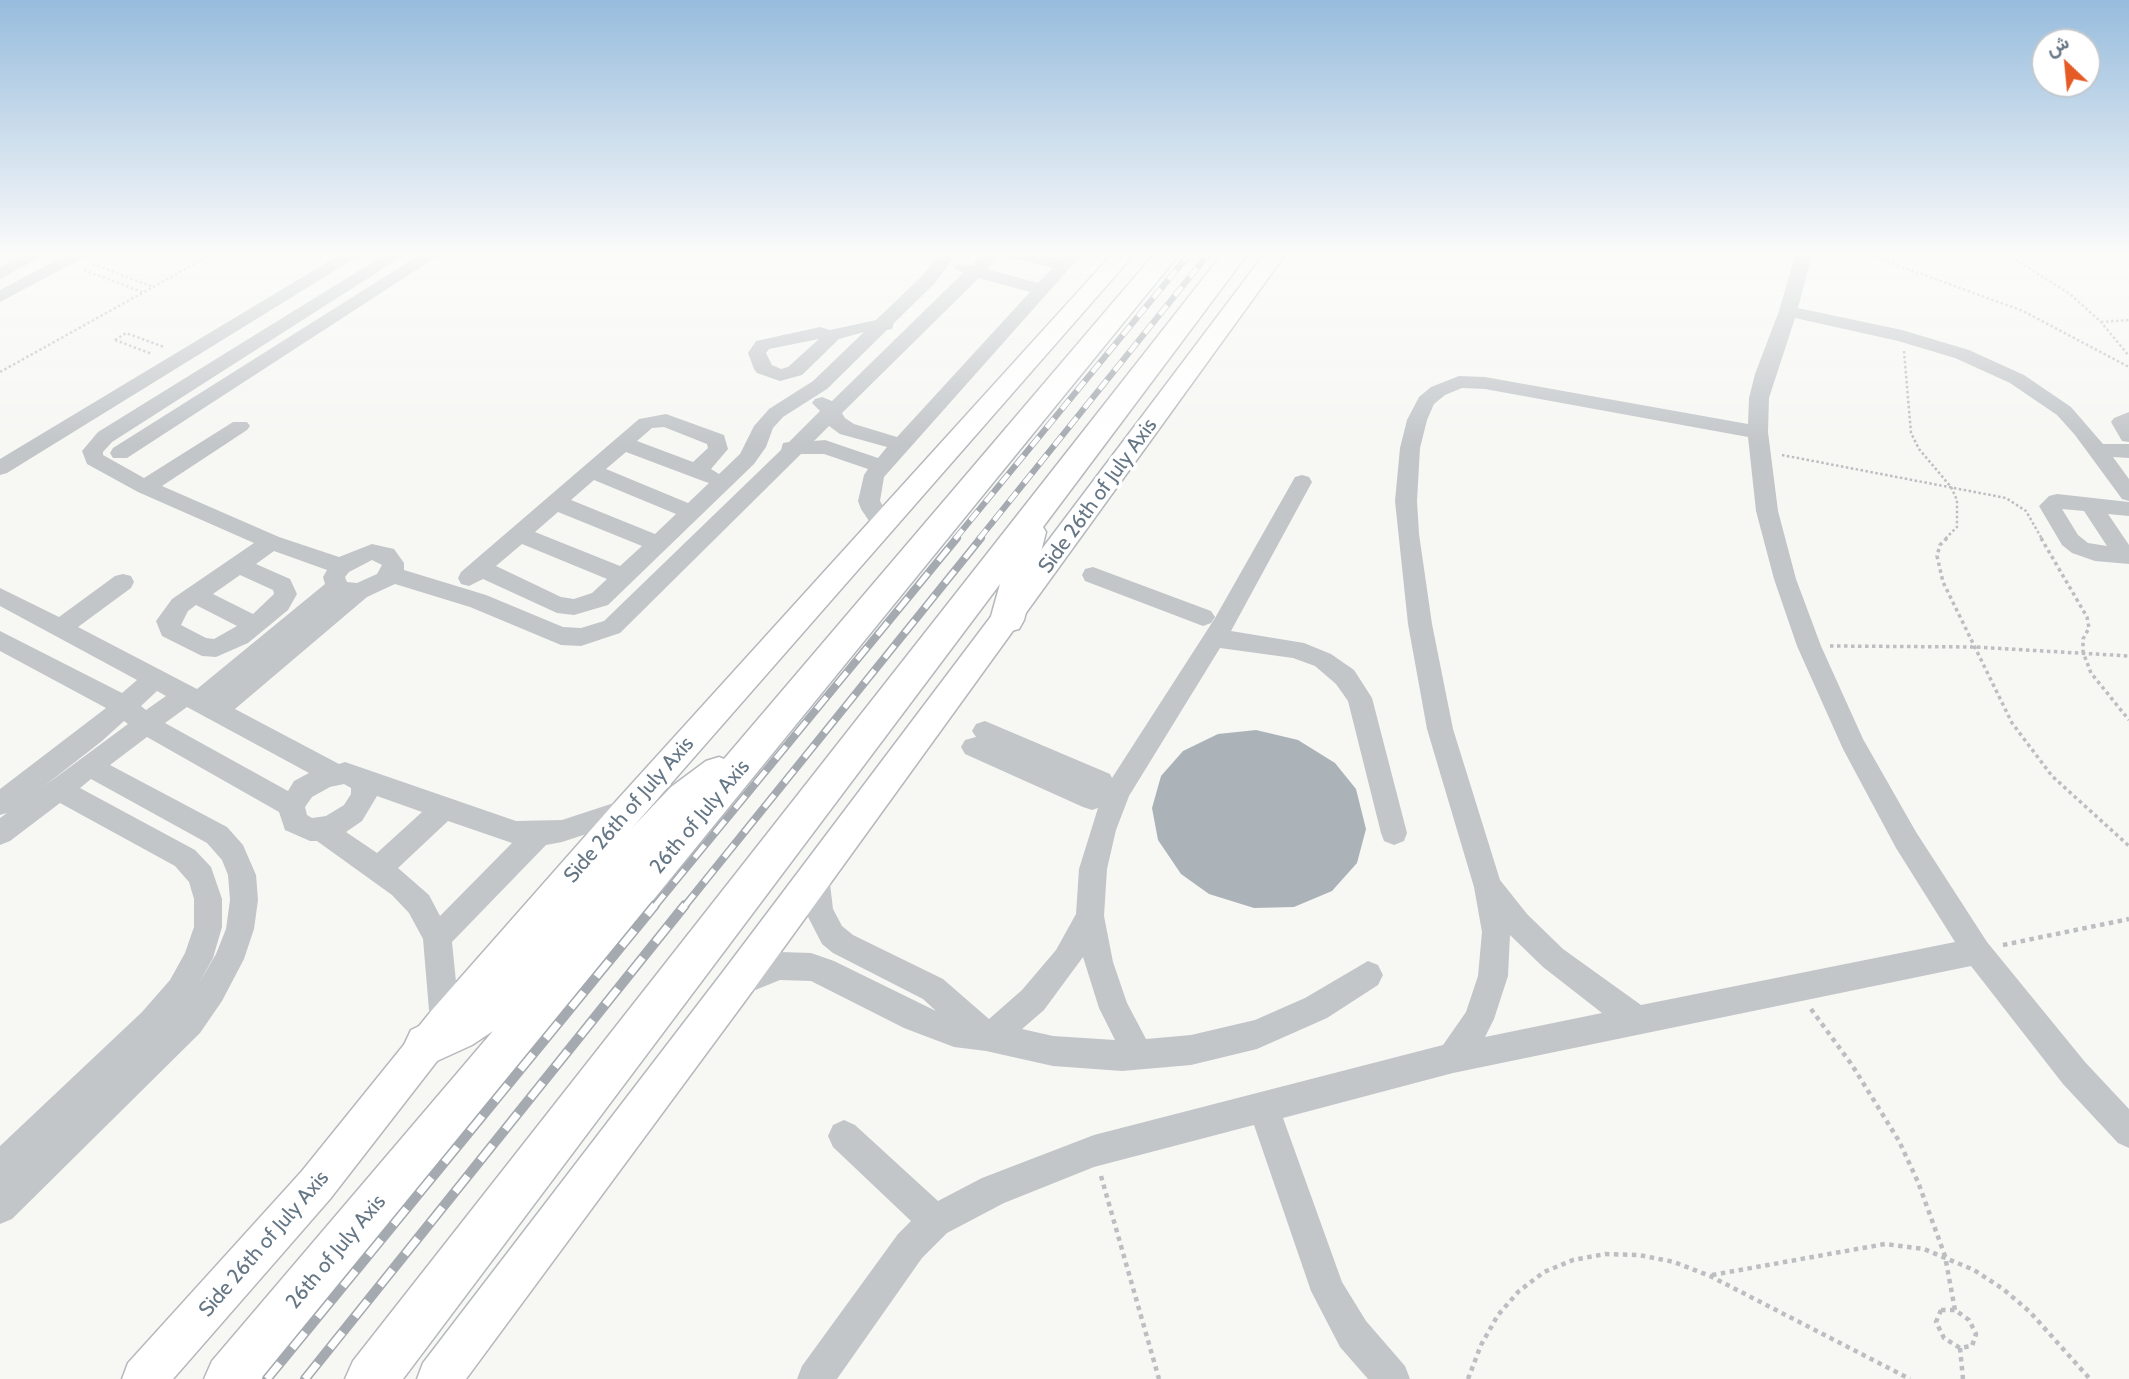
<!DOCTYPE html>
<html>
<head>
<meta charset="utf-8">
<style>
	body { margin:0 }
	#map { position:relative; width:2129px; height:1379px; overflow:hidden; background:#f7f7f4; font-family:Cabin,Vazirmatn,sans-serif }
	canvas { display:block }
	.north { position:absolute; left:2031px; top:28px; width:70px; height:70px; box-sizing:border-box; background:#fff; border:2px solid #c1c8ce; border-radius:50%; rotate:334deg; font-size:19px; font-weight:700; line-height:28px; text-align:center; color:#657685 }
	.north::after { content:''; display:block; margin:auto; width:24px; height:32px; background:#e55b25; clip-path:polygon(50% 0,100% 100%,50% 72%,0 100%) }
</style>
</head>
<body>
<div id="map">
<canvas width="2129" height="1379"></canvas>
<div class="north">ش</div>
</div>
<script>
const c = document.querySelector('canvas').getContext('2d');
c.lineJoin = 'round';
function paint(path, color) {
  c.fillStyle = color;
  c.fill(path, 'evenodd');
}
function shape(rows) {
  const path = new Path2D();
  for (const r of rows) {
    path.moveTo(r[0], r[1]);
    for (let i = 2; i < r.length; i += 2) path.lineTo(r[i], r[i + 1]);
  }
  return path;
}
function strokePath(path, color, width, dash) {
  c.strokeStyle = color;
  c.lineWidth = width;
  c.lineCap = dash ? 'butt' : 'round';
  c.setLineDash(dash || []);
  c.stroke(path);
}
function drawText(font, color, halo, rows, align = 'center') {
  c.font = font + ' Cabin,sans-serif';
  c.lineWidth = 7;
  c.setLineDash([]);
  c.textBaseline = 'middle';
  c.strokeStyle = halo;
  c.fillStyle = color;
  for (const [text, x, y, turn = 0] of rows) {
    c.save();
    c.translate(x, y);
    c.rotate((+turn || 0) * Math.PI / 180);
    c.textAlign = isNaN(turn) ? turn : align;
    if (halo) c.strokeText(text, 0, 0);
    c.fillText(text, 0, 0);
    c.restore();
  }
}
paint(shape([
	[1256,730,1298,740,1335,763,1356,789,1366,829,1357,863,1332,891,1294,907,1254,908,1209,894,1181,874,1158,840,1152,808,1161,776,1183,751,1218,734]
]), '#abb3b9');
const major = shape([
	[1114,252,1136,252,640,819,458,1034,330,1199,173,1379,122,1379,128,1363,302,1171,432,1010,618,799,1114,252],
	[1266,252,1287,252,748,997,466,1379,417,1379,423,1363,722,973,1266,252]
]);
const highway = shape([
	[1156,252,1181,252,263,1379,204,1379,212,1361,493,1031,472,1045,426,1066,411,1060,404,1045,411,1030,442,1015,472,996,671,787,706,761,719,757,724,759,1156,252],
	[1224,252,1249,252,1043,527,1046,532,1024,620,1019,629,1007,632,995,629,990,620,1000,584,403,1379,345,1379,353,1361,1224,252]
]);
strokePath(major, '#b5b9bd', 3);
strokePath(highway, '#b5b8bc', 3);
strokePath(shape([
	[2003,252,2070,294,2101,322,2129,356],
	[1869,255,2023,311,2129,367],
	[93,264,153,287],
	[84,270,142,292],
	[2101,322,2129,320],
	[115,340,126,333,164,347],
	[115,340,152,354],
	[1904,351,1911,433,1919,449,1951,487,1957,500,1957,527,1945,539],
	[0,372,216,252],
	[1782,455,2006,498,2026,511,2042,539]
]), '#bcbec1', 2.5, [2.5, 2.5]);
strokePath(shape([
	[1947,538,1940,545,1937,556,1943,582,2012,723,2052,776,2129,846],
	[2041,538,2087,617,2089,628,2083,639,2083,652,2091,673,2129,720],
	[1830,646,1975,647,2129,656]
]), '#bcbec1', 3.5, [3.5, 3.5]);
strokePath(shape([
	[2003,945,2129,919],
	[1811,1009,1852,1065,1899,1141,1918,1182,1945,1256,1955,1310],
	[1101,1176,1159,1379],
	[1712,1275,1885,1244,1924,1249,1974,1270,2003,1289,2030,1312,2090,1379],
	[1941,1310,1955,1310,1969,1320,1976,1334,1972,1346,1960,1348,1944,1338,1936,1322,1941,1310],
	[1960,1348,1963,1379],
	[1468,1379,1481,1345,1498,1315,1519,1291,1544,1272,1573,1260,1605,1254,1639,1255,1674,1262,1710,1276,1910,1379]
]), '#bcbec1', 4.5, [4.5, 4.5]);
paint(shape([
	[28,252,50,252,0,279,0,267,28,252],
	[72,252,94,252,0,302,0,290,72,252],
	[344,252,365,252,7,473,0,475,0,459,344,252],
	[389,252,409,252,112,442,103,452,103,455,144,478,233,422,247,422,250,426,247,430,162,486,279,537,339,557,372,544,394,549,404,563,404,570,486,595,563,627,581,628,604,621,781,450,783,443,789,442,820,411,812,403,815,399,822,397,832,401,963,273,954,268,957,264,972,265,985,252,1032,252,1060,260,1066,252,1084,252,884,477,880,501,894,525,891,530,883,532,875,530,861,509,858,501,864,475,868,469,824,454,801,454,620,633,581,646,561,645,470,607,395,584,367,597,235,709,339,764,345,762,516,821,562,820,629,798,638,801,642,809,638,817,562,842,546,845,452,942,460,1022,456,1032,445,1036,434,1032,430,1022,423,939,409,913,392,895,317,841,310,841,285,830,279,812,147,737,110,765,227,827,243,845,256,875,258,900,254,929,244,959,222,1001,200,1033,12,1219,0,1224,0,1146,142,1012,170,980,185,953,194,927,194,899,189,882,175,866,60,803,10,841,0,845,0,818,7,813,0,815,0,789,106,708,0,651,0,631,122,693,137,680,0,606,0,588,59,617,115,576,123,574,131,576,134,582,131,588,78,627,197,689,325,584,323,577,327,570,274,551,256,564,290,579,297,594,288,610,248,643,216,657,202,656,162,636,156,621,172,599,254,543,138,492,87,464,82,451,98,432,389,252],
	[1003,253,1005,256,1052,268,1038,283,987,269,1003,253],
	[979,278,1030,292,897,437,854,424,845,418,842,413,979,278],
	[829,426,840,434,887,447,878,458,825,440,814,441,829,426],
	[372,560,382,565,377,574,357,583,347,582,345,577,349,572,372,560],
	[240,575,273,590,274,594,253,614,213,594,240,575],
	[196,605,237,626,214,639,206,638,181,625,188,611,196,605],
	[157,691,166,696,146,710,141,706,157,691],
	[187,707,309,773,294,781,288,791,165,723,187,707],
	[124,721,128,724,43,787,102,741,124,721],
	[91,779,207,843,222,860,228,875,230,900,226,929,216,954,198,985,213,958,222,927,222,899,211,867,195,850,80,788,91,779],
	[344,784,351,788,351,794,344,805,326,816,312,818,307,815,305,807,312,797,330,787,344,784],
	[377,796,422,812,377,853,346,832,362,821,377,796],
	[448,821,512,843,440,916,429,895,398,868,448,821],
	[424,252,444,252,127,458,113,458,110,453,113,448,424,252],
	[941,252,958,252,935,283,894,323,892,329,887,330,827,389,783,417,773,428,766,447,754,464,608,605,574,615,557,613,483,579,469,586,461,584,458,578,461,572,639,419,666,414,724,435,728,449,711,469,719,474,740,454,754,426,769,409,813,381,864,332,839,339,802,375,780,381,757,373,754,369,748,353,756,341,820,327,830,330,876,320,923,275,941,252],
	[819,339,788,367,781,369,772,365,766,353,769,349,819,339],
	[664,427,707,444,708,448,693,462,637,441,652,428,664,427],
	[626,452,703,481,709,483,688,503,606,469,626,452],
	[594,480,676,514,655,534,571,500,594,480],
	[558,512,642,546,620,566,535,532,558,512],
	[522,544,607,579,592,593,574,599,561,597,496,566,522,544],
	[1796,252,1813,252,1798,308,1902,330,1969,350,2024,375,2071,407,2103,444,2129,444,2129,458,2113,457,2129,479,2129,501,2122,499,2075,435,2057,415,2010,383,1955,358,1898,341,1795,318,1769,398,1768,432,1778,511,1796,579,1821,646,1863,739,1916,832,1987,942,2085,1062,2129,1109,2129,1148,2118,1143,2063,1084,1971,966,1453,1073,1283,1118,1342,1282,1366,1321,1405,1366,1410,1379,1368,1379,1340,1347,1311,1291,1254,1125,1094,1167,1004,1203,947,1233,922,1258,837,1379,797,1379,802,1366,898,1234,911,1221,833,1147,828,1136,833,1125,844,1120,855,1125,938,1201,982,1178,1094,1135,1443,1045,1466,1012,1478,976,1482,932,1474,887,1427,729,1408,624,1395,501,1400,448,1407,420,1419,397,1431,387,1459,376,1485,377,1748,424,1749,398,1755,374,1779,311,1796,252],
	[1462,388,1485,389,1748,437,1756,511,1774,579,1797,646,1843,749,1896,848,1955,942,1641,1005,1563,949,1527,914,1500,880,1453,729,1432,624,1419,534,1417,501,1420,448,1427,420,1434,404,1445,395,1462,388],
	[1510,935,1543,967,1602,1013,1485,1037,1494,1019,1508,976,1510,935],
	[1836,252,1861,252,1853,257,1838,256,1836,252],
	[2129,412,2129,442,2122,441,2111,422,2114,418,2129,412],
	[1302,475,1309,477,1312,482,1231,631,1304,643,1331,654,1354,670,1372,698,1407,833,1404,841,1394,845,1384,841,1381,833,1348,701,1336,684,1315,666,1293,658,1220,648,1129,796,1116,830,1107,869,1104,916,1113,962,1127,1003,1146,1039,1191,1035,1255,1020,1305,998,1368,961,1378,965,1383,975,1378,985,1327,1018,1257,1049,1191,1065,1122,1071,1053,1066,986,1051,954,1047,904,1028,811,981,780,980,738,997,728,993,723,983,728,973,754,960,780,952,811,953,834,961,936,1011,923,999,833,953,822,944,805,911,802,884,810,862,820,859,830,862,834,871,830,884,833,909,842,926,853,935,943,979,989,1019,1022,990,1056,950,1076,914,1079,869,1098,808,1092,810,1083,807,965,754,961,747,965,740,976,737,972,731,976,724,985,721,1110,774,1112,778,1215,618,1295,477,1302,475],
	[1083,957,1099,1008,1115,1040,1053,1036,1022,1029,1044,1010,1083,957],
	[2057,494,2129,502,2129,516,2108,514,2129,545,2129,564,2095,561,2072,553,2062,545,2039,506,2049,496,2057,494],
	[2062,509,2084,511,2107,546,2088,543,2078,535,2062,509],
	[1093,567,1211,611,1215,617,1211,623,1203,626,1085,581,1082,575,1085,569,1093,567]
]), '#c2c6c9');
paint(major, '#fff');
paint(highway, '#fff');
const railFar2 = shape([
	[955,539,1191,252],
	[979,539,1210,252]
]);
const railFar1 = shape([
	[654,907,957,538],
	[684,907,981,538]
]);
const rail = shape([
	[267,1379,655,905],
	[305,1379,685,905]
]);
strokePath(railFar2, '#a4aab0', 6);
strokePath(railFar1, '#a4aab0', 8);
strokePath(rail, '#a4aab0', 10);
strokePath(railFar2, '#fff', 4.5, [12]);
strokePath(railFar1, '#fff', 5, [16]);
strokePath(rail, '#fff', 7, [20]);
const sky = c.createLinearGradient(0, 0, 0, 445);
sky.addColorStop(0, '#97bcdd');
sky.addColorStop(0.57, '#fbfbfa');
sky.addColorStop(1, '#fbfbfa00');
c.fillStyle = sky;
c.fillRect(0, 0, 2129, 445);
drawText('21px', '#657685', '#fff', [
	["Side 26th of July Axis",1098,496,-54],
	["Side 26th of July Axis",629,810,-49],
	["26th of July Axis",700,817,-50],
	["Side 26th of July Axis",264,1244,-49],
	["26th of July Axis",336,1252,-50]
]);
</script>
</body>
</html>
